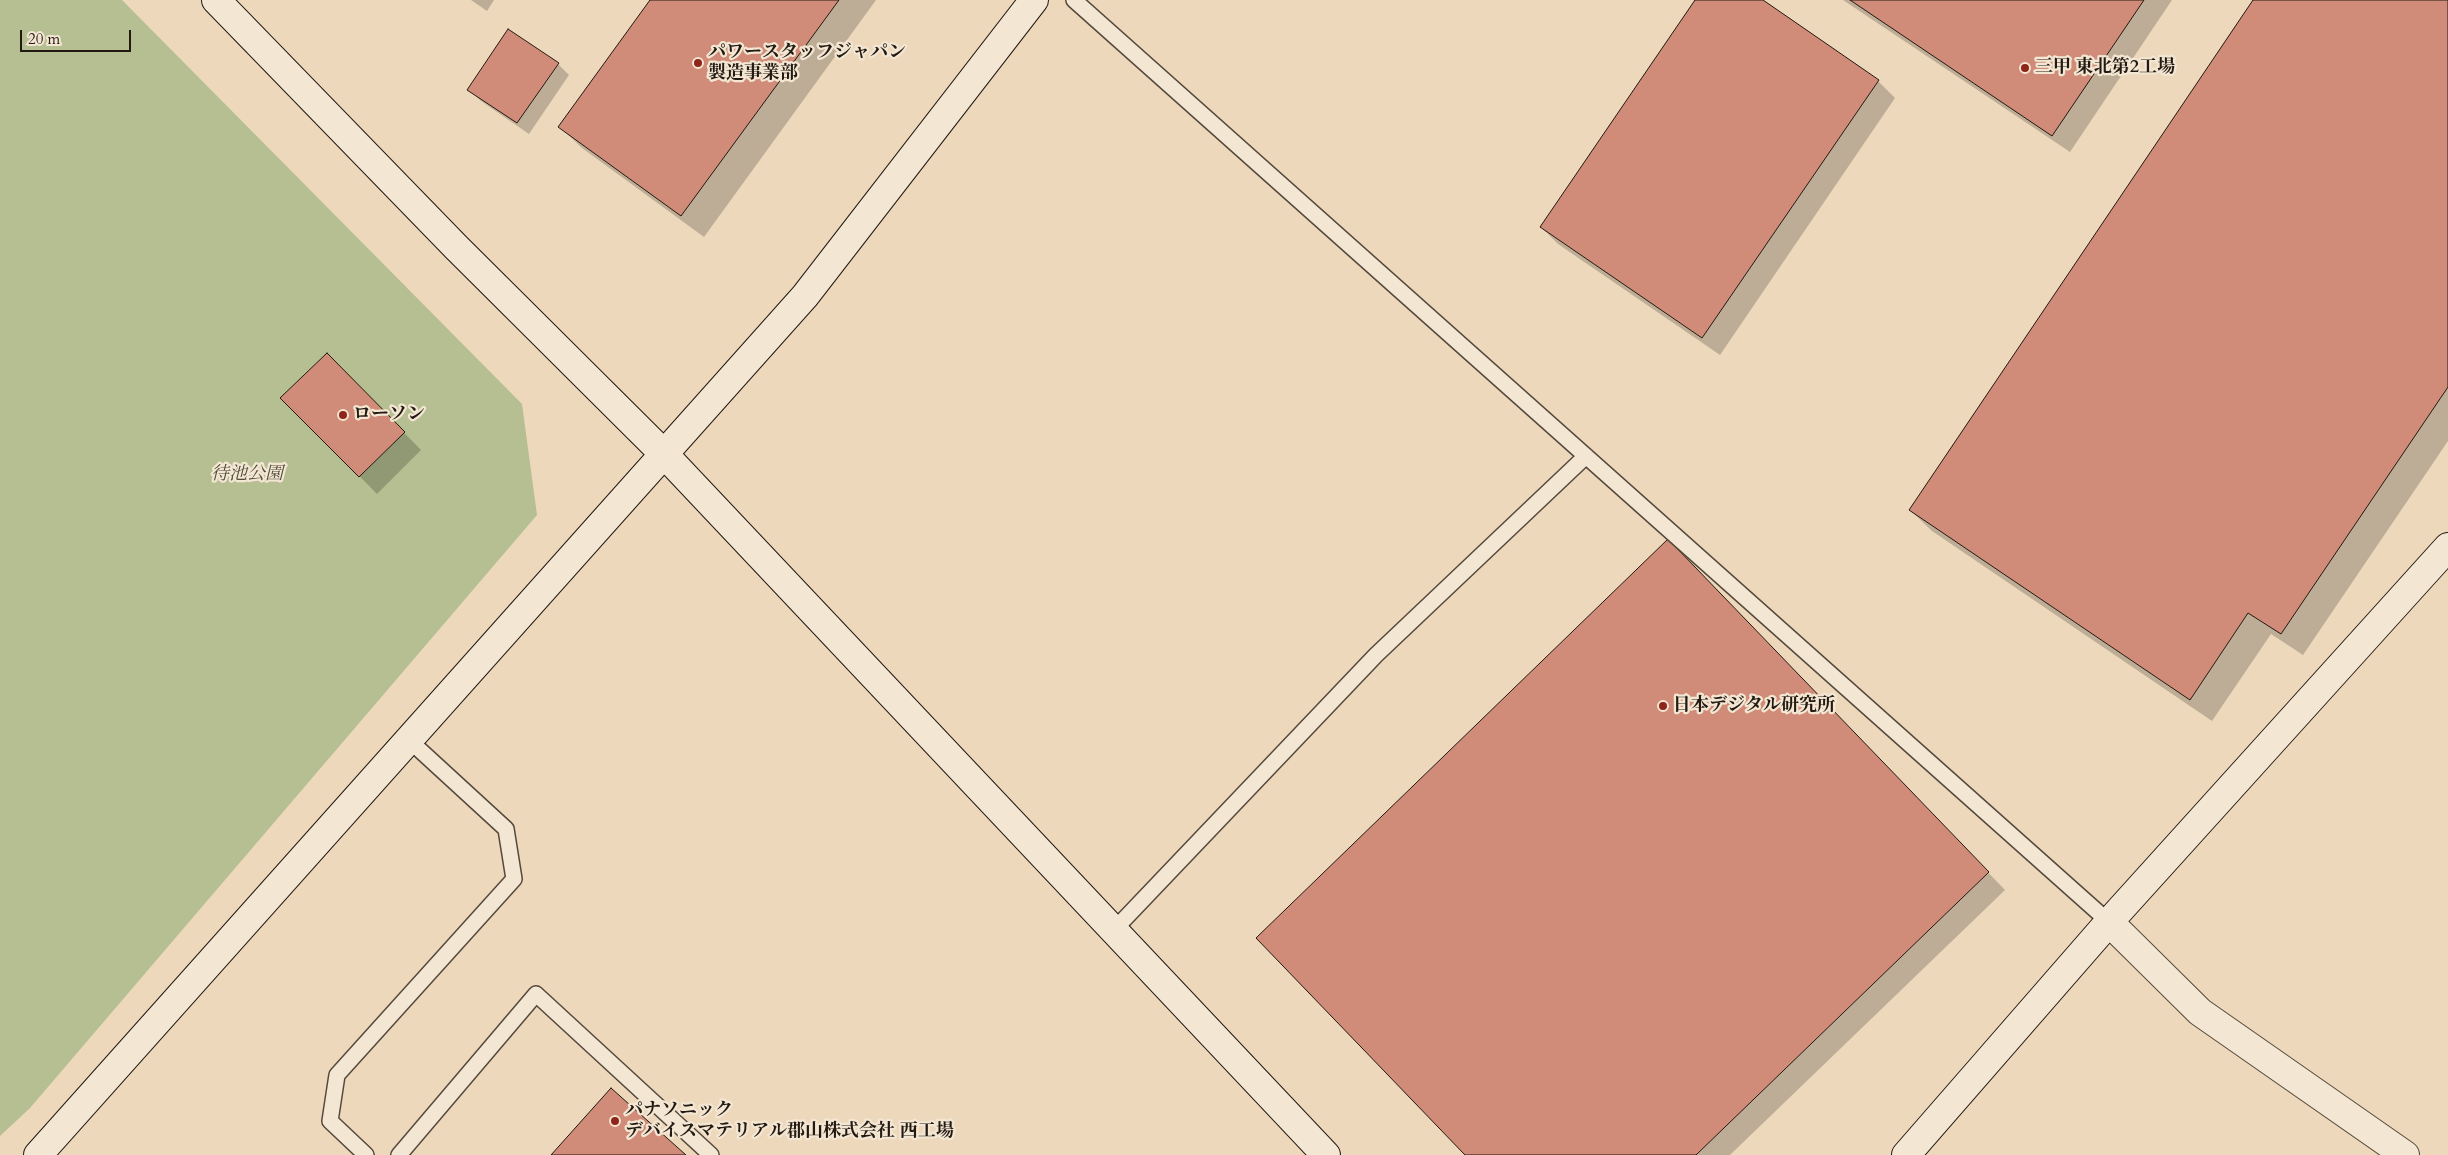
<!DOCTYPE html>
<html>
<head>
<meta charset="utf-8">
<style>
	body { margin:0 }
	#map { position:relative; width:2448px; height:1155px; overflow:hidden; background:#edd8bc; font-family:Cardo,serif }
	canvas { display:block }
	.scale { position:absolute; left:20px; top:30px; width:111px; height:22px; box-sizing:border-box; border:2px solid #221911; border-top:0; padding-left:6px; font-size:15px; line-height:18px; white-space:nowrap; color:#221911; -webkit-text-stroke:4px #f3e6d3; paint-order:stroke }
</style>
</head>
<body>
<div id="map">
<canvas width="2448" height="1155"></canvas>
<div class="scale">20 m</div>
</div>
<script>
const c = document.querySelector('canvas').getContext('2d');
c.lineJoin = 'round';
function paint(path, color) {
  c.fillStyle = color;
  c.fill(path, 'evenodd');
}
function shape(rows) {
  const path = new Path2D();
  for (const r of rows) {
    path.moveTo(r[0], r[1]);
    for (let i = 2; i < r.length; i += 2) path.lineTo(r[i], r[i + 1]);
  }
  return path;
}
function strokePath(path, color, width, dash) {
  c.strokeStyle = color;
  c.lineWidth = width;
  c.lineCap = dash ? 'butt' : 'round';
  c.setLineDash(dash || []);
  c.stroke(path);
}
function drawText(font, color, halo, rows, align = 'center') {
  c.font = font + ' Cardo,"Noto Serif JP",serif';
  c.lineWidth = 4.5;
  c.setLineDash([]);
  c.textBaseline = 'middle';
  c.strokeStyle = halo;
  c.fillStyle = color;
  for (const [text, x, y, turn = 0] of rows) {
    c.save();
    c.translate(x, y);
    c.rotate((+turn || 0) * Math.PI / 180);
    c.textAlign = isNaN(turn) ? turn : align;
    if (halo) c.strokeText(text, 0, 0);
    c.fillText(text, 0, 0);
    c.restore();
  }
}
paint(shape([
	[0,0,122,0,522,404,537,515,30,1108,0,1136]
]), '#b6bf92');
paint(shape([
	[471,0,494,0,487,11],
	[652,0,876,0,704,237,582,148,560,127],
	[1696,0,1761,0,1878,81,1895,98,1720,355,1558,244,1541,227],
	[1843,0,2172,0,2070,152],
	[2255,0,2448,0,2448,441,2303,655,2271,634,2212,721,1932,531,1910,510],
	[558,64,569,75,529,134,481,101,469,90],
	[327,354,421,450,377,494,282,398],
	[1685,558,2005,890,1730,1155,1467,1155]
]), '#0003');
const building = shape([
	[650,0,839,0,681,216,558,127,650,0],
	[1695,0,1763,0,1879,80,1702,338,1540,227,1695,0],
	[1850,0,2144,0,2052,136,1850,0],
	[2253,0,2448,0,2448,387,2281,634,2248,613,2190,700,1909,510,2253,0],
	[508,29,559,63,517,123,467,90,508,29],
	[327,353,405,432,359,477,280,398,327,353],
	[1668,539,1989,872,1696,1155,1465,1155,1256,938,1668,539],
	[611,1088,686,1155,551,1155,611,1088]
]);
paint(building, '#d08c78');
strokePath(building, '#221911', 1);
const lane = shape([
	[1074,0,2109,922],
	[1114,930,1376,655,1586,456],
	[366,1155,330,1121,337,1075,514,879,506,829,409,740],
	[399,1155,536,994,711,1155]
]);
const street = shape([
	[2109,922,2200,1012,2405,1155]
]);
const secondary = shape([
	[216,0,456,247,664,454,1326,1155],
	[38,1155,805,296,1034,0],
	[1906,1155,2109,922,2448,547]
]);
strokePath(lane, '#55493c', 18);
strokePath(street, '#55493c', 30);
strokePath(secondary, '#221911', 30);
strokePath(lane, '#f3e6d3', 15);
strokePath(street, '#f3e6d3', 28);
strokePath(secondary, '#f3e6d3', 28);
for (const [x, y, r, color] of [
	[698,63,5,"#8f2418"],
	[2025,68,5,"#8f2418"],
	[343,415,5,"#8f2418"],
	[1663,706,5,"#8f2418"],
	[615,1121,5,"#8f2418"]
]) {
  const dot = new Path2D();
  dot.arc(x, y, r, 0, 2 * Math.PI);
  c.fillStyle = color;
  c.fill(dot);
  strokePath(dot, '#f3e6d3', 2);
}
drawText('bold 18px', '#221911', '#f3e6d3', [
	["パワースタッフジャパン",708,53],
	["製造事業部",708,74],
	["三甲 東北第2工場",2035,68],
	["ローソン",353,415],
	["日本デジタル研究所",1673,706],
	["パナソニック",625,1111],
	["デバイスマテリアル郡山株式会社 西工場",625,1132]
], 'left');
drawText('italic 18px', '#4e4b38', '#f3e6d3', [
	["待池公園",247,475]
]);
</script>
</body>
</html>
